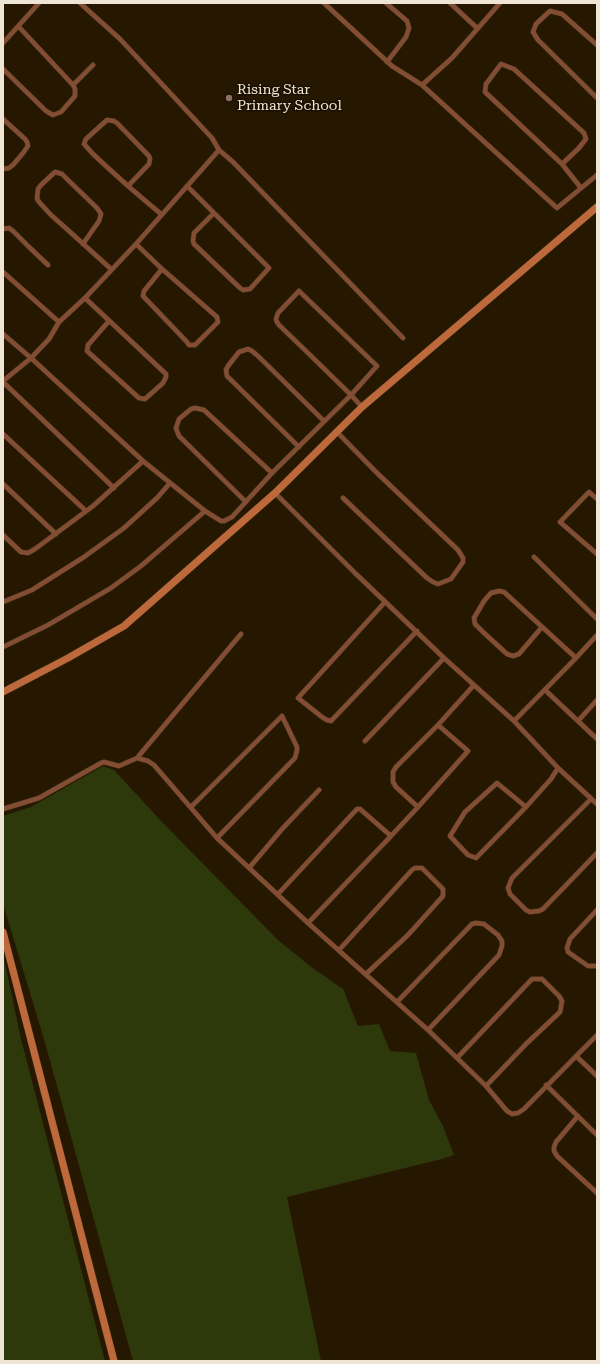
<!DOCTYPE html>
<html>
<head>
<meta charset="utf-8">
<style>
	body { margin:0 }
	#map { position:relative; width:600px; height:1364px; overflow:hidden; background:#261800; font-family:"Roboto Serif",serif }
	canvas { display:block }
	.frame { position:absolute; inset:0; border:4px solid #efe5d5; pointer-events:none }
</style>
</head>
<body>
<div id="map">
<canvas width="600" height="1364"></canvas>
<div class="frame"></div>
</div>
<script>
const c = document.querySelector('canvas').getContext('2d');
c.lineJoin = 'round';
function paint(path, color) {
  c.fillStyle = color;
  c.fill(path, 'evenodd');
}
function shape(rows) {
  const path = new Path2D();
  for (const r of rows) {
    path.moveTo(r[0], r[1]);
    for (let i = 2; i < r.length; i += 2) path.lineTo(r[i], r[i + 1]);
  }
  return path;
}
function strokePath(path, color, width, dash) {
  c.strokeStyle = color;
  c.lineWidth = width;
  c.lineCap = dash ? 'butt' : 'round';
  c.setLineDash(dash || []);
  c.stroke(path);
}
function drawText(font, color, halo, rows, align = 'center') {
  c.font = font + ' "Roboto Serif",serif';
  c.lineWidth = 3;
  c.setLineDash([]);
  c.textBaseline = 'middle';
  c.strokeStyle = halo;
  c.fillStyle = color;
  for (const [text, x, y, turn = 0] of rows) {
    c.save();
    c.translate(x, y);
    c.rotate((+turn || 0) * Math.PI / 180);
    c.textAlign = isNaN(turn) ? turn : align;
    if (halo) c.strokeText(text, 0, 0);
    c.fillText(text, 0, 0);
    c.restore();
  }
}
paint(shape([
	[103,766,114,770,162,822,278,940,310,966,343,989,358,1026,379,1024,390,1051,416,1053,429,1100,443,1126,454,1155,442,1159,287,1197,321,1361,133,1361,44,1039,3,904,3,816,31,807],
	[3,954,21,1039,105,1361,3,1361]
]), '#2d380b');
const street = shape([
	[80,3,120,39,212,138,219,150,233,162,403,338],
	[324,3,392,66,422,85,557,208,597,175],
	[386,3,407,21,409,28,406,37,387,62],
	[450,3,477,28],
	[3,43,39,3],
	[597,45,562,14,550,11,536,24,533,32,538,40,597,98],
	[3,69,46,111,53,115,61,112,75,96,75,89,73,85,19,27],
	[73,85,93,65],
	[422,85,452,58,500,3],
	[3,119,25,139,27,142,28,146,23,153,13,165,9,168,3,169],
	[562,164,578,149,586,139,584,133,514,69,501,64,486,84,485,92,562,164,581,188],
	[128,186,149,164,150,159,149,156,117,123,114,121,107,120,86,139,84,144,93,154,107,167,128,186,142,198,161,214],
	[187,186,269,268,250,289,243,290,240,288,194,244,193,241,194,233,214,213],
	[3,229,9,228,13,231,30,248,48,265],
	[83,244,99,221,101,214,97,208,67,179,62,174,55,172,41,185,38,189,37,199,40,203,51,215,69,231,111,269],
	[136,244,162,269,217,317,218,322,195,345,189,345,187,342,143,296,144,291,162,269],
	[3,272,59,322],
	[85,298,166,374,166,377,163,383,145,399,139,398,87,351,88,345,109,321],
	[3,334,31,358,143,461,205,511,221,521,224,521,232,517,272,473,351,395,377,366,299,291,278,313,276,319,277,322,279,325,307,352,351,395,362,407],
	[3,381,31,358,49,339,59,322,85,298,136,244,219,150],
	[3,382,114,488],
	[337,432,376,472,458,550,463,558,463,562,451,579,438,584,433,582,427,578,343,498],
	[3,434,86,511],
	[299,447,227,376,226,370,228,366,239,352,248,349,252,351,258,356,324,421],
	[3,484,56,534],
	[275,493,355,573,444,658,514,721,558,768,597,804],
	[597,499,589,492,560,522,597,554],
	[246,502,179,436,176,428,179,419,191,409,195,408,204,410,272,473],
	[3,535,21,552,28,553,35,549,93,506,143,461],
	[534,557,597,619],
	[3,602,32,590,84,557,124,528,157,498,170,483],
	[385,602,298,698,322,717,327,720,331,721,417,631],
	[542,627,519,654,513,656,507,654,483,632,475,624,474,618,484,601,491,593,499,591,504,592,576,658],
	[3,647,48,625,111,588,141,566,205,511],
	[545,690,597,739],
	[514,721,576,658,597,635],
	[578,721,597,700],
	[438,725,468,751,418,807,396,787,393,782,393,772,396,767,438,725,474,685],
	[365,741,444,658],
	[137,758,241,634],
	[591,799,512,878,508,888,510,894,526,910,530,912,539,911,543,909,597,853],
	[191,807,282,716,297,747,297,750,295,758,217,838],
	[526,807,497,783,465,812,450,836,468,855,476,858,526,807,551,779,558,768],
	[3,809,39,798,101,763,104,762,119,766,137,758,148,761,154,765,217,838,308,923,428,1030,486,1086,507,1111,512,1114,518,1113,524,1109,597,1035],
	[391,836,418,807],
	[249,868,283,828,319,790],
	[278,894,357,809,360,809,391,836,308,923],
	[597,910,570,939,567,948,568,952,588,966,597,966],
	[339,950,412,870,415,868,422,868,443,889,443,896,408,935,366,974],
	[397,1002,472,924,476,923,484,924,498,935,502,941,502,946,499,955,428,1030],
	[576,1056,597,1076],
	[457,1058,532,979,542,979,559,996,562,1001,560,1012,526,1044,486,1086],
	[546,1085,597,1135],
	[578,1116,556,1142,554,1147,554,1151,557,1156,597,1193]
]);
const secondary = shape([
	[3,692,68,658,124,626,275,493,362,407,597,207],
	[3,932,114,1361]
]);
strokePath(street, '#3e311a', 5.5);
strokePath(secondary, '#3e311a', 8);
strokePath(street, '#834d33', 4.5);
strokePath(secondary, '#be693c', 7);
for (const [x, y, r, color] of [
	[229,98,4,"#8d6e63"]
]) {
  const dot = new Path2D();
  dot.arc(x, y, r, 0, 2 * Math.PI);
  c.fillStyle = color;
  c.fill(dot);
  strokePath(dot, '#1b1000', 1.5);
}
drawText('14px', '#efe5d5', '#1b1000', [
	["Rising Star",237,90],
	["Primary School",237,106]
], 'left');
</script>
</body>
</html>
